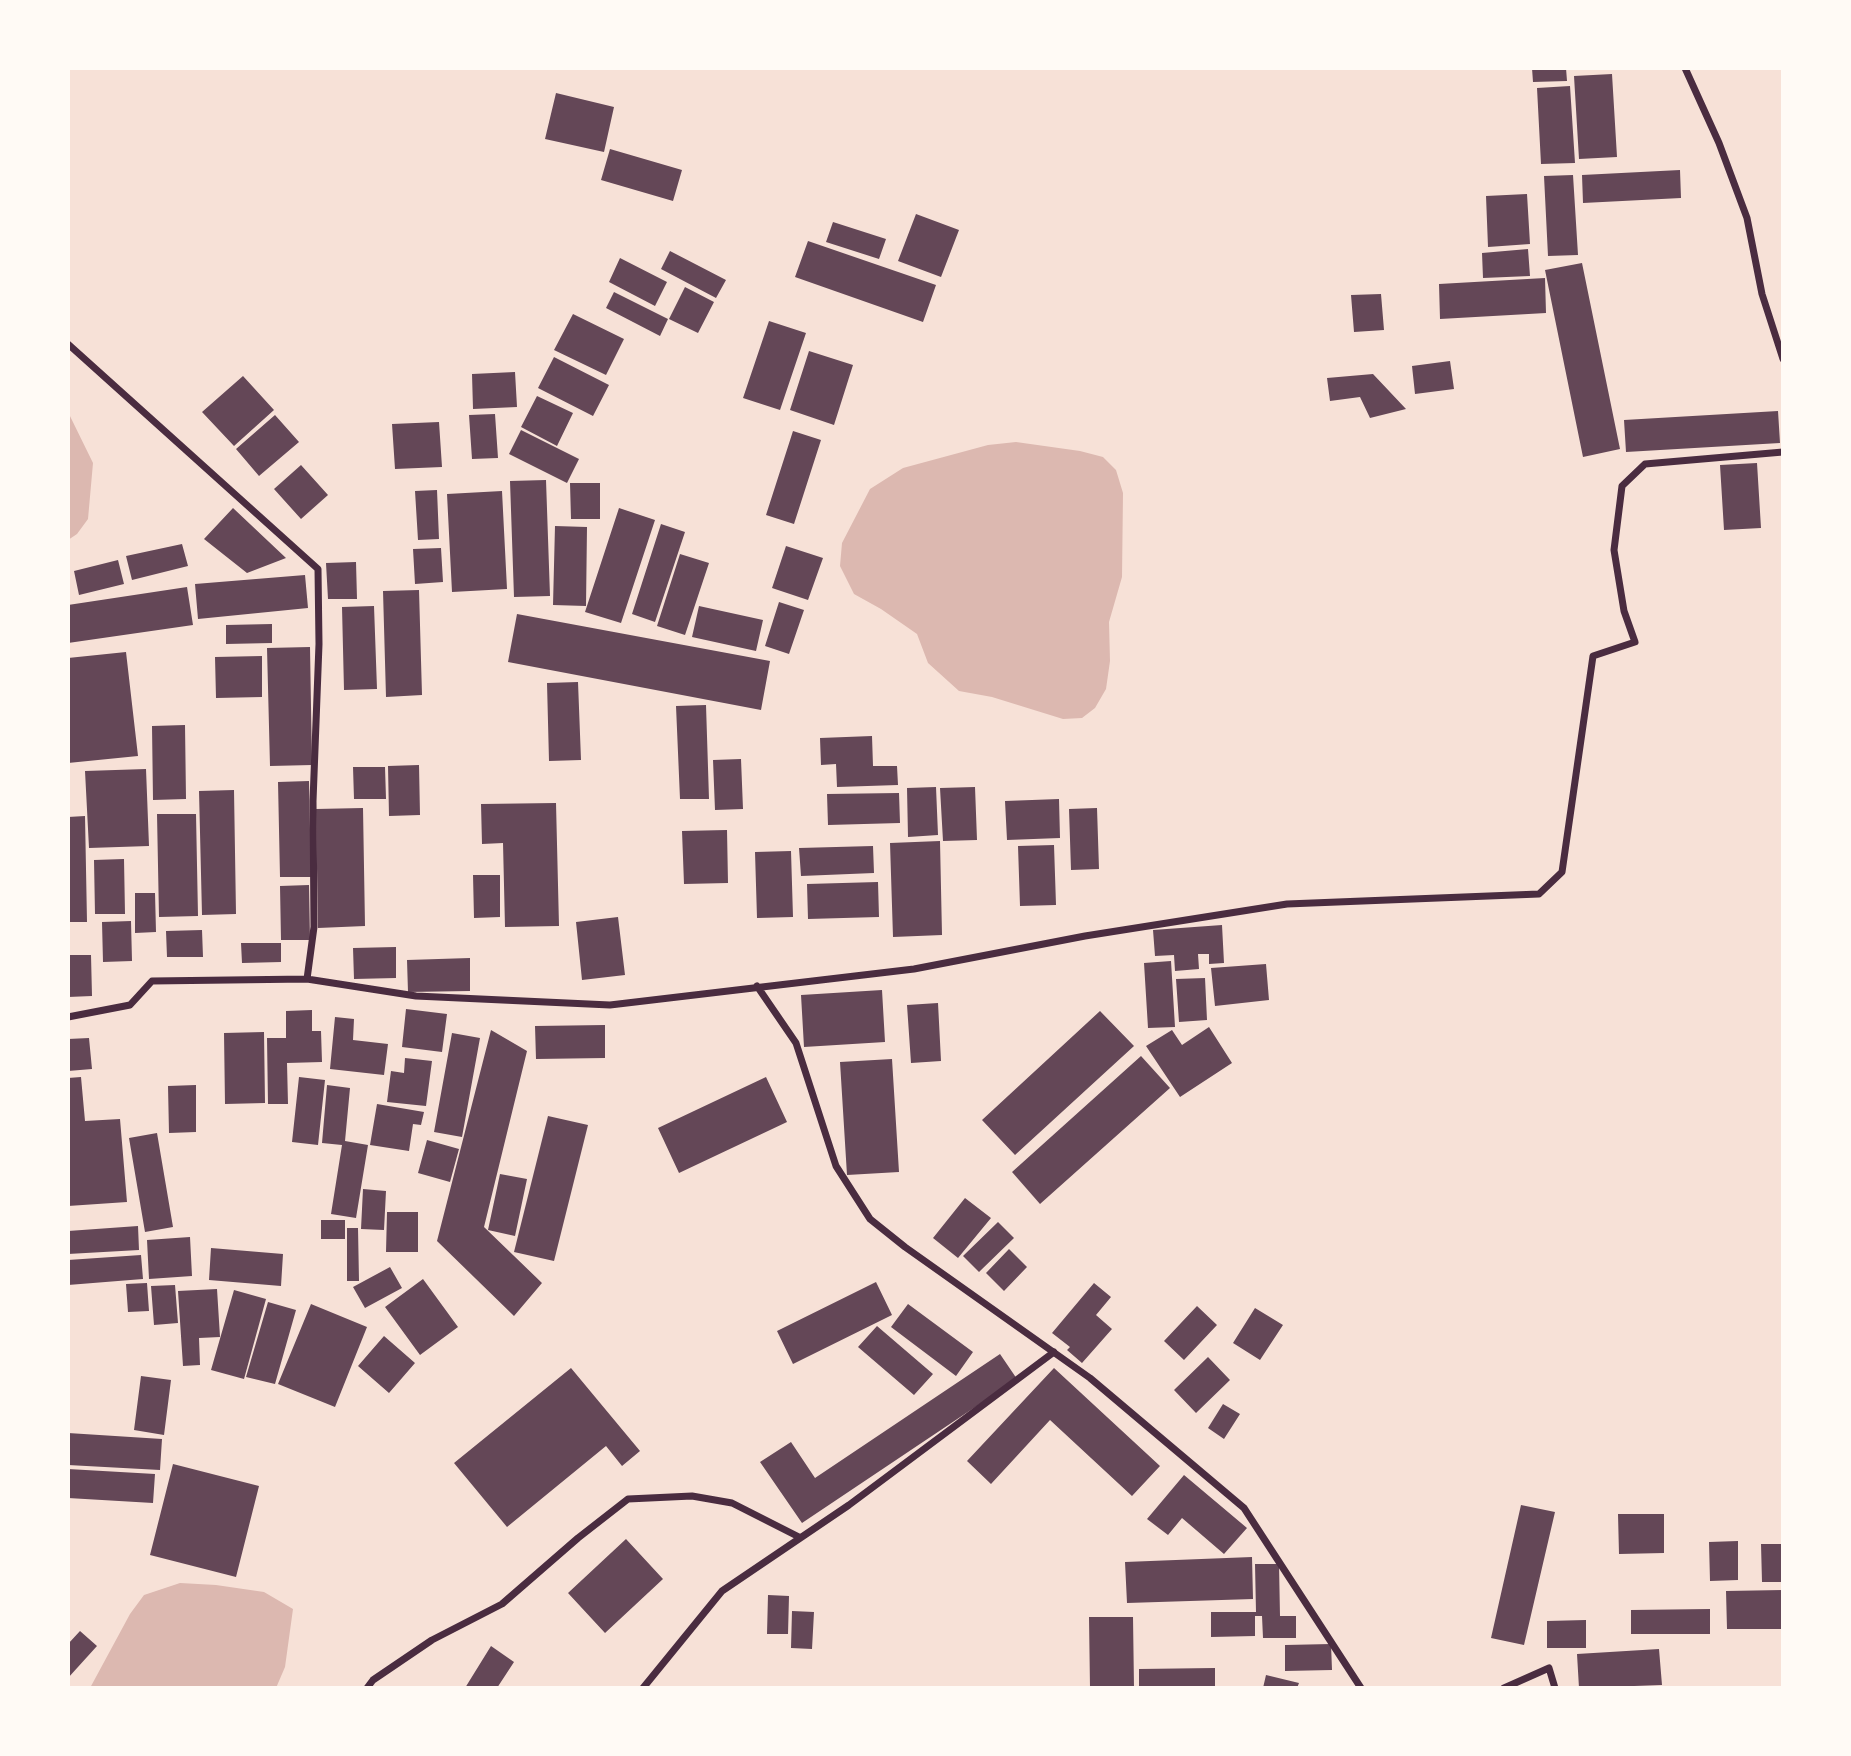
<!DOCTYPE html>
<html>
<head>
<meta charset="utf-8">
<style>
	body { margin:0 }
	#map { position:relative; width:1851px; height:1756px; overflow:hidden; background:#f7e1d7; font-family:Georgia,serif }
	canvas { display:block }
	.frame { position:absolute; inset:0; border:70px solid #fffaf5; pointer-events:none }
</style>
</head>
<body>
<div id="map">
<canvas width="1851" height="1756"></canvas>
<div class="frame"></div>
</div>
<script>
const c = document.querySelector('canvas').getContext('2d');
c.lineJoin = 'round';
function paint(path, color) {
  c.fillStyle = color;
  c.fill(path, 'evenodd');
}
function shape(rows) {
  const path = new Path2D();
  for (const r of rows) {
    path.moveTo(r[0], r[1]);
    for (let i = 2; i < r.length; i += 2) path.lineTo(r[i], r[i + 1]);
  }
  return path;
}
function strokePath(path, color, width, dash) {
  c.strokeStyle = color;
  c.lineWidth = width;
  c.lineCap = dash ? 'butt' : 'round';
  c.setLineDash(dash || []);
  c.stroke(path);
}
paint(shape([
	[68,412,93,463,88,519,77,534,68,540],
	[1016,442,1080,451,1103,457,1116,470,1123,493,1122,577,1109,622,1110,661,1106,689,1095,708,1082,718,1063,719,992,697,959,691,928,663,917,634,881,609,854,594,840,566,842,543,870,489,903,468,988,445],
	[180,1583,216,1585,264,1592,293,1609,285,1667,276,1688,90,1688,130,1614,144,1595]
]), '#dcb8b0');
paint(shape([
	[1532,68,1566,68,1567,81,1533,82],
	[1612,74,1617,157,1579,159,1574,76],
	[1570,86,1575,163,1541,164,1537,88],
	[556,93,614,107,604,152,545,139],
	[610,149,682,170,673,201,601,180],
	[1680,170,1681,198,1583,203,1582,175],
	[1573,175,1578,255,1548,256,1544,176],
	[1527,194,1530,244,1488,247,1486,196],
	[916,214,959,230,941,277,898,261],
	[833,222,886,239,879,259,826,242],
	[808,241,936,285,923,322,795,277],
	[1528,249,1530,276,1483,278,1482,253],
	[670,251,726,280,716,298,661,269],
	[620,258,667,282,655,306,609,282],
	[1582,263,1620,449,1583,457,1545,270],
	[1545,278,1546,313,1440,319,1439,284],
	[685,287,714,302,698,333,669,319],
	[614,292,668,319,660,336,606,308],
	[1381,294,1384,330,1354,332,1351,295],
	[573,314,624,339,606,375,554,350],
	[769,321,806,333,780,410,743,398],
	[809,351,853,365,834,425,790,410],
	[554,357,609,385,593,416,538,388],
	[1450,361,1454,389,1415,394,1412,366],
	[515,372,517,407,473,409,472,374],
	[1373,374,1406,409,1370,418,1360,397,1330,401,1327,378],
	[243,376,274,410,234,446,202,412],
	[537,396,573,413,557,446,521,427],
	[1778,411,1780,443,1626,452,1624,420],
	[495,414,498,458,472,459,469,415],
	[275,415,299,442,259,476,236,449],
	[439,422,442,467,395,469,392,424],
	[521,430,579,459,567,483,509,454],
	[793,431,821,440,794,524,766,515],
	[1757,463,1761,528,1724,530,1720,465],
	[301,465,328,495,301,519,274,489],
	[546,480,550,596,514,597,510,481],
	[570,483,600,483,600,519,571,519],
	[437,490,439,539,418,540,415,491],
	[502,491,507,589,452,592,447,494],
	[233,508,286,558,247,573,204,539],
	[619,508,655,520,621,623,585,612],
	[661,524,685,532,655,622,632,614],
	[555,526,587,527,586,606,553,605],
	[182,544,188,566,132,580,126,556],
	[786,546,823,558,808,600,772,588],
	[441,548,443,582,415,584,413,549],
	[680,554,709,563,685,635,657,626],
	[118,560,124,584,79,595,74,571],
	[356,562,357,599,328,599,326,563],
	[305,575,308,608,198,619,195,584],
	[187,587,193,625,68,643,68,605],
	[419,590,422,695,386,697,383,591],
	[779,602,804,610,789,654,765,646],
	[374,606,377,689,344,690,342,607],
	[699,606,763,620,756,651,692,637],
	[517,614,770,661,761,710,508,662],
	[272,624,272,643,226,644,226,625],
	[310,647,312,765,270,766,267,648],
	[126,652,138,756,68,763,68,658],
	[262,656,262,697,216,698,215,657],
	[578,682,581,760,549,761,547,683],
	[706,705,709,799,680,799,676,706],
	[185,725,186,799,153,800,152,726],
	[872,736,873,766,897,766,898,785,837,787,836,764,821,765,820,738],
	[741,759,743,809,715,810,713,760],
	[419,765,420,815,389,816,388,766],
	[353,767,385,767,386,799,354,799],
	[146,769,149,846,89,848,85,771],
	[309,781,311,877,280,877,278,782],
	[936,787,938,835,908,837,907,788],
	[975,787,977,840,943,841,940,788],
	[234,790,236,914,202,915,199,791],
	[899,793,900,823,828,825,827,794],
	[1059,799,1060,838,1007,840,1005,801],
	[556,803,559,926,505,927,503,843,482,844,481,804],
	[363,808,365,926,318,928,316,809],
	[1097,808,1099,869,1071,870,1069,809],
	[157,814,196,814,198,916,159,917],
	[85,816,87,922,68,922,68,817],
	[727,830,728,883,684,884,682,831],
	[940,841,942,935,893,937,890,843],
	[1054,845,1056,905,1020,906,1018,846],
	[873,846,874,873,801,876,799,848],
	[791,851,793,917,757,918,755,852],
	[124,859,125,914,95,914,94,860],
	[473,875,500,875,500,917,474,918],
	[878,882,879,917,808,919,807,884],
	[309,885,310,940,281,940,280,886],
	[135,893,155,893,156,932,135,933],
	[618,917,625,975,582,980,576,922],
	[131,921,132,961,103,962,102,922],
	[1222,925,1224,963,1209,964,1209,954,1198,954,1199,969,1175,971,1174,955,1155,956,1153,930],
	[202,930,203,957,167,957,166,931],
	[241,943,281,943,281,962,242,963],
	[396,947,396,978,354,979,353,948],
	[68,955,91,955,92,996,68,997],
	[470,958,470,991,408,992,407,960],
	[1171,961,1175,1027,1148,1028,1144,963],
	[1266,964,1269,1000,1215,1006,1211,968],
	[1205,978,1207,1020,1179,1022,1176,979],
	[882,990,885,1042,804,1047,801,995],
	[938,1003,941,1061,911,1063,907,1005],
	[406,1009,447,1014,442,1052,402,1047],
	[312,1010,312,1031,321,1031,322,1062,287,1063,288,1104,268,1104,267,1038,286,1038,286,1011],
	[1100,1011,1134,1046,1015,1155,982,1120],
	[335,1017,354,1019,353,1040,388,1044,384,1075,330,1069],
	[605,1025,605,1058,536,1059,535,1026],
	[1209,1027,1232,1063,1180,1097,1146,1046,1172,1030,1182,1045],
	[491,1030,527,1051,484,1227,542,1283,514,1316,437,1241],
	[264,1032,265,1103,225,1104,224,1033],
	[452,1033,480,1038,462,1137,434,1132],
	[89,1038,92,1069,68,1071,68,1039],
	[1141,1056,1170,1088,1040,1204,1012,1172],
	[405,1058,432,1061,426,1106,387,1102,391,1071,404,1073],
	[892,1059,899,1172,847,1175,840,1062],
	[81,1077,85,1121,120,1119,127,1202,68,1206,68,1078],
	[299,1077,325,1080,318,1145,292,1142],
	[766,1077,787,1122,679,1173,658,1128],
	[196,1085,196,1132,169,1133,168,1086],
	[327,1085,350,1088,345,1141,368,1145,356,1218,331,1214,342,1145,322,1143],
	[377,1104,424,1112,421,1125,413,1124,409,1151,370,1145],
	[548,1116,588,1125,554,1261,514,1252],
	[157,1133,173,1227,145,1232,129,1138],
	[427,1140,459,1149,450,1182,418,1173],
	[500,1174,527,1179,515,1236,488,1230],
	[363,1189,386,1191,384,1230,361,1229],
	[965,1198,991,1218,958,1258,933,1238],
	[387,1212,418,1212,418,1252,386,1252],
	[321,1220,345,1220,345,1239,321,1239],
	[998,1222,1014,1238,979,1272,963,1256],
	[138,1226,139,1250,68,1254,68,1231],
	[347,1228,358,1228,359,1281,347,1281],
	[190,1237,192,1276,149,1279,147,1240],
	[211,1248,283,1254,281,1286,209,1280],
	[1009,1249,1027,1267,1004,1291,986,1273],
	[141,1255,143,1279,68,1285,68,1260],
	[390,1267,402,1288,365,1308,353,1287],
	[423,1279,458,1327,420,1355,385,1307],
	[876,1282,892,1315,793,1364,777,1331],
	[147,1283,149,1311,128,1312,126,1284],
	[1094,1283,1111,1297,1096,1315,1112,1329,1082,1363,1067,1350,1070,1347,1052,1333],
	[175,1285,178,1323,154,1325,151,1286],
	[217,1289,220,1337,199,1338,200,1365,183,1366,178,1291],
	[234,1290,266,1299,244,1379,211,1370],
	[268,1302,296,1310,275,1384,246,1377],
	[311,1304,367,1327,335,1407,278,1384],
	[908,1304,973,1352,956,1376,891,1327],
	[1197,1306,1217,1325,1184,1360,1164,1341],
	[1255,1308,1283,1325,1260,1360,1233,1343],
	[877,1326,933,1374,914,1395,858,1347],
	[384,1336,415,1363,389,1393,358,1366],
	[1000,1354,1017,1379,802,1523,760,1462,791,1442,815,1478],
	[1208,1357,1230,1380,1196,1413,1174,1390],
	[571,1368,640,1451,622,1466,606,1446,507,1527,454,1463],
	[1054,1368,1160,1466,1132,1496,1050,1420,991,1484,967,1461],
	[141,1376,171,1380,164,1435,134,1430],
	[1223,1404,1240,1414,1224,1439,1208,1428],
	[68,1433,162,1439,160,1470,68,1465],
	[173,1464,259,1486,236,1577,150,1555],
	[68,1469,155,1474,153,1503,68,1498],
	[1184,1475,1247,1528,1224,1554,1182,1518,1168,1535,1147,1519],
	[1521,1505,1555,1512,1524,1645,1491,1638],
	[1618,1514,1664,1514,1664,1553,1619,1554],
	[626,1539,663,1579,605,1633,568,1593],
	[1738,1541,1738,1580,1710,1581,1709,1542],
	[1761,1544,1783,1544,1783,1582,1762,1582],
	[1252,1557,1253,1599,1127,1603,1125,1562],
	[1255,1564,1279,1564,1280,1616,1296,1616,1296,1638,1263,1638,1262,1616,1255,1616,1255,1636,1211,1637,1211,1612,1256,1612],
	[1783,1590,1783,1629,1727,1629,1726,1591],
	[768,1595,789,1596,788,1634,767,1634],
	[1710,1609,1710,1634,1631,1634,1631,1610],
	[792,1611,814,1612,812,1649,791,1648],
	[1089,1617,1133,1617,1134,1688,1090,1688],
	[1586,1620,1586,1648,1547,1648,1547,1621],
	[80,1631,97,1646,68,1678,68,1644],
	[1331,1644,1332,1670,1285,1671,1285,1645],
	[491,1646,514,1662,497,1688,465,1688],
	[1659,1649,1662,1685,1579,1688,1577,1654],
	[1215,1668,1215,1688,1139,1688,1139,1669],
	[1266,1675,1299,1683,1297,1688,1263,1688]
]), '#644757');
strokePath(shape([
	[1685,68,1719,143,1747,218,1762,294,1783,359],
	[68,344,318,569,319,644,313,801,314,927,307,979],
	[757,986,796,1043,836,1166,870,1219,905,1247,1090,1378,1244,1508,1361,1688],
	[68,1017,130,1005,152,981,307,979,416,996,610,1005,914,969,1085,936,1287,904,1539,894,1562,872,1593,656,1635,642,1624,611,1614,550,1622,486,1645,464,1783,452],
	[367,1688,373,1680,432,1640,502,1604,578,1538,628,1499,692,1496,732,1503,799,1537],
	[643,1688,722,1591,849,1505,1054,1352],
	[1504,1688,1549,1668,1555,1688]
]), '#4a2c40', 7);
</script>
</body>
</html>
